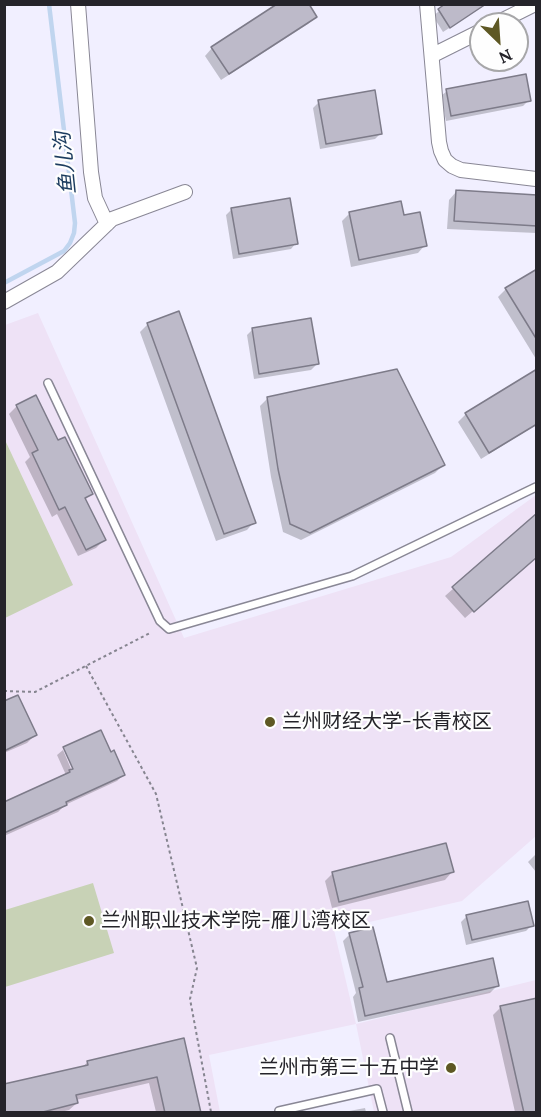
<!DOCTYPE html>
<html>
<head>
<meta charset="utf-8">
<style>
	body { margin:0 }
	#map { position:relative; width:541px; height:1117px; overflow:hidden; background:#f1efff; font-family:Lora,serif }
	canvas { display:block }
	.frame { position:absolute; inset:0; border:6px solid #25242a; pointer-events:none }
	.north { position:absolute; left:469px; top:12px; width:60px; height:60px; box-sizing:border-box; background:#fefefe; border:2px solid #a7a7a9; border-radius:50%; rotate:155deg; font-size:16px; font-weight:700; line-height:24px; text-align:center; color:#25242a }
	.north::after { content:''; display:block; margin:auto; width:21px; height:27px; background:#5e5824; clip-path:polygon(50% 0,100% 100%,50% 72%,0 100%) }
</style>
</head>
<body>
<div id="map">
<canvas width="541" height="1117"></canvas>
<div class="frame"></div>
<div class="north">N</div>
</div>
<script>
const c = document.querySelector('canvas').getContext('2d');
c.lineJoin = 'round';
function paint(path, color) {
  c.fillStyle = color;
  c.fill(path, 'evenodd');
}
function shape(rows) {
  const path = new Path2D();
  for (const r of rows) {
    path.moveTo(r[0], r[1]);
    for (let i = 2; i < r.length; i += 2) path.lineTo(r[i], r[i + 1]);
  }
  return path;
}
function strokePath(path, color, width, dash) {
  c.strokeStyle = color;
  c.lineWidth = width;
  c.lineCap = dash ? 'butt' : 'round';
  c.setLineDash(dash || []);
  c.stroke(path);
}
function drawText(font, color, halo, rows, align = 'center') {
  c.font = font + ' Lora,"Noto Sans SC",serif';
  c.lineWidth = 4.5;
  c.setLineDash([]);
  c.textBaseline = 'middle';
  c.strokeStyle = halo;
  c.fillStyle = color;
  for (const [text, x, y, turn = 0] of rows) {
    c.save();
    c.translate(x, y);
    c.rotate((+turn || 0) * Math.PI / 180);
    c.textAlign = isNaN(turn) ? turn : align;
    if (halo) c.strokeText(text, 0, 0);
    c.fillText(text, 0, 0);
    c.restore();
  }
}
paint(shape([
	[38,313,184,638,451,557,536,495,536,836,462,901,334,930,356,1024,536,980,536,1112,374,1112,356,1024,209,1055,220,1112,5,1112,5,325]
]), '#eee2f6');
paint(shape([
	[5,440,73,585,5,618,4,618],
	[93,883,114,953,5,987,5,910]
]), '#c8d2b6');
paint(shape([
	[448,4,487,4,443,32,433,16],
	[315,17,308,24,221,80,205,56,212,48],
	[447,91,529,100,523,106,446,121,441,96],
	[319,102,381,133,375,139,320,149,313,108],
	[456,192,536,196,536,233,447,229,449,200],
	[232,209,296,243,291,249,233,259,226,215],
	[350,213,425,245,418,253,351,267,342,221],
	[536,271,536,359,498,297,506,289],
	[148,324,254,522,247,530,216,541,140,332],
	[253,329,317,364,311,370,254,379,247,335],
	[536,371,536,425,481,459,458,422,466,414],
	[268,398,443,465,435,473,301,540,283,532,271,477,260,406],
	[17,406,57,442,91,493,85,500,104,540,96,548,78,556,57,514,52,517,25,462,30,457,9,414],
	[536,515,536,556,465,618,445,596],
	[4,703,35,735,27,743,4,753],
	[64,748,110,754,124,774,117,781,65,805,58,812,4,836,4,803,66,775,57,755,63,750,74,776,77,775],
	[536,854,536,872,528,862],
	[452,872,445,880,332,908,325,881,333,873],
	[467,916,532,925,526,931,466,945,461,922],
	[350,934,386,984,498,985,490,993,358,1022,353,997,356,993,343,941],
	[501,1007,536,1112,515,1112,493,1015],
	[183,1040,200,1112,156,1112,149,1083,76,1100,77,1103,69,1110,61,1112,4,1112,82,1067,88,1062],
	[365,1108,366,1112,344,1112]
]), '#0003');
strokePath(shape([
	[4,283,64,251,70,243,74,233,75,223,49,4]
]), '#c0d5ef', 4.5);
const building = shape([
	[277,4,309,4,317,17,229,74,211,47,277,4],
	[445,4,486,4,450,28,438,9,445,4],
	[526,74,531,101,451,116,446,89,526,74],
	[375,90,382,134,326,144,318,100,375,90],
	[456,190,537,195,537,226,454,221,456,190],
	[290,198,298,244,239,254,231,208,290,198],
	[401,201,404,215,420,212,427,246,359,260,349,212,401,201],
	[537,269,537,340,505,288,537,269],
	[179,311,256,523,224,534,147,323,179,311],
	[311,318,319,364,259,374,252,328,311,318],
	[397,369,445,465,310,533,290,524,278,469,267,397,397,369],
	[537,369,537,424,489,453,465,413,537,369],
	[36,395,58,440,65,437,93,494,85,498,106,540,86,550,65,507,59,510,32,453,38,450,16,405,36,395],
	[537,513,537,557,474,612,452,587,537,513],
	[18,695,37,735,4,751,4,701,18,695],
	[101,730,111,752,114,750,125,775,66,802,67,805,4,833,4,802,70,772,69,770,73,769,63,747,101,730],
	[446,843,454,872,339,902,332,872,446,843],
	[528,901,534,926,472,940,466,915,528,901],
	[373,927,387,982,493,958,499,986,365,1016,359,988,363,987,349,933,373,927],
	[537,998,537,1113,524,1113,500,1006,537,998],
	[184,1038,201,1113,165,1113,157,1077,76,1095,78,1103,39,1113,4,1113,4,1084,88,1065,87,1061,184,1038]
]);
paint(building, '#bdbac9');
strokePath(building, '#7d7b89', 1.5);
const lane = shape([
	[48,383,160,621,169,629,352,576,536,487],
	[390,1038,408,1112],
	[279,1111,377,1089,383,1112]
]);
const street = shape([
	[78,4,91,172,95,198,107,224],
	[427,4,439,142,441,151,445,160,452,166,461,170,536,179],
	[495,24,535,4],
	[433,55,481,31],
	[4,302,57,272,112,219,185,192]
]);
strokePath(lane, '#898795', 10);
strokePath(street, '#898795', 16);
strokePath(shape([
	[86,666,156,794,197,968,190,999,211,1112],
	[4,691,35,692,150,633]
]), '#868590', 2, [3, 3]);
strokePath(lane, '#fff', 7);
strokePath(street, '#fff', 14);
for (const [x, y, r, color] of [
	[270,722,6,"#5e5824"],
	[89,921,6,"#5e5824"],
	[451,1068,6,"#5e5824"]
]) {
  const dot = new Path2D();
  dot.arc(x, y, r, 0, 2 * Math.PI);
  c.fillStyle = color;
  c.fill(dot);
  strokePath(dot, '#fefefe', 2);
}
drawText('20px', '#25242a', '#fefefe', [
	["兰州财经大学-长青校区",282,722],
	["兰州职业技术学院-雁儿湾校区",101,921],
	["兰州市第三十五中学",439,1068,"right"]
], 'left');
drawText('italic 21px', '#1c3c5f', '#fefefe', [
	["鱼儿沟",66,163,-96]
]);
</script>
</body>
</html>
